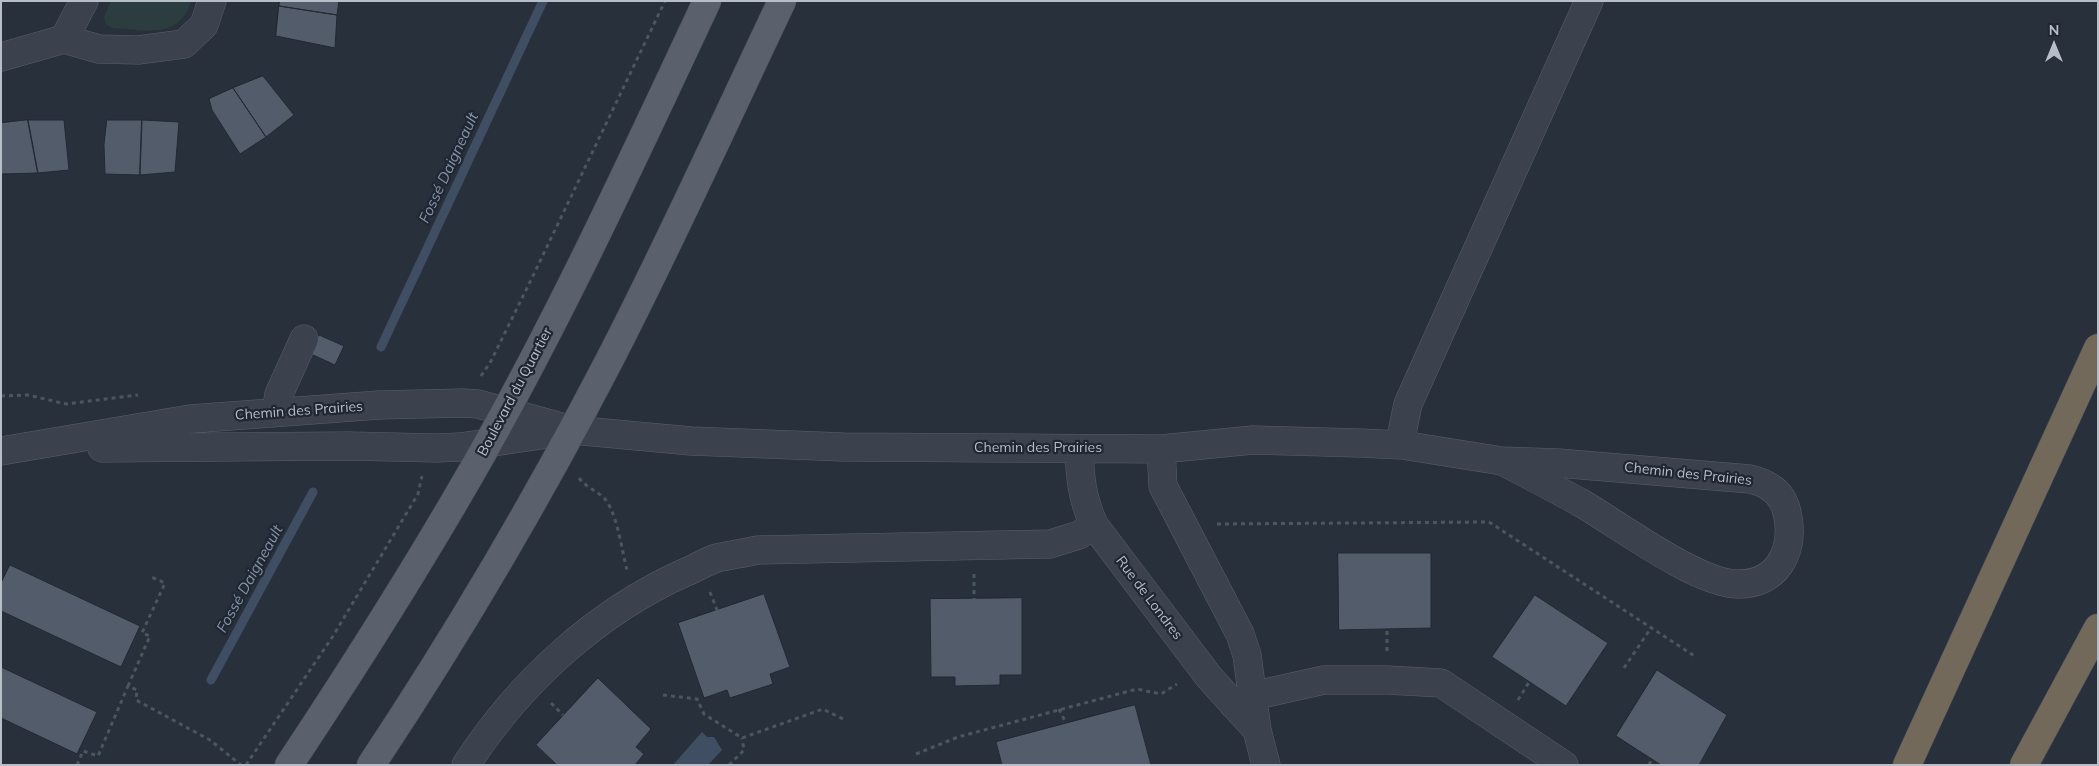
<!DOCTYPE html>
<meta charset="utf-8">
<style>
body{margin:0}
#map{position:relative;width:2099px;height:766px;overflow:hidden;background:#28303c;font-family:Mulish,sans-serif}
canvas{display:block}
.frame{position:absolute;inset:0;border:2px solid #b8bec8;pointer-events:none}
.north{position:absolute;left:2029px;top:20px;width:50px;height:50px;-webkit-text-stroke:4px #202732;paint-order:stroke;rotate:0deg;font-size:14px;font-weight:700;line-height:20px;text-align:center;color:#b8bec8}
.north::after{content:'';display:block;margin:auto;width:18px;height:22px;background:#b8bec8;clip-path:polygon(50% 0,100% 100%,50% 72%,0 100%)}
</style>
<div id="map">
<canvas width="2099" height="766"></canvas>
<div class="frame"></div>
<div class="north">N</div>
</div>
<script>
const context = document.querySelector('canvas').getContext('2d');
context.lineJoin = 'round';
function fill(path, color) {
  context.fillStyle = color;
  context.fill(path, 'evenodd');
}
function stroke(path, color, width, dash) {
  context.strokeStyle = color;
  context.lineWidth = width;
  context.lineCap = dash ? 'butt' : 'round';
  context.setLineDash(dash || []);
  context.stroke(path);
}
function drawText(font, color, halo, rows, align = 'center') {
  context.font = font + ' Mulish,sans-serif';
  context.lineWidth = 4.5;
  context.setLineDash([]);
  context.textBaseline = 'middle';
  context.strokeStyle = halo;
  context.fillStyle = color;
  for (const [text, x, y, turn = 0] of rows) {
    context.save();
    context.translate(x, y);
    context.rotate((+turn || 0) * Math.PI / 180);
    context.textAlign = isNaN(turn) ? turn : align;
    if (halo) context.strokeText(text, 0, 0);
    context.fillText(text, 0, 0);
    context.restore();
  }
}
fill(new Path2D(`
 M 111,1 L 191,1 C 180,40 144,30 112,28 L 106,24 L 104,17 Z`), '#2b3d3e');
fill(new Path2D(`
 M 702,732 L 707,737 L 714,737 L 722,750 L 708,765 L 673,765 Z`), '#404e63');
stroke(new Path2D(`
 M 381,347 L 543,1
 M 211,680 L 313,492`), '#404e63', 9);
const building = new Path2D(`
 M 280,1 L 339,1 L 337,15 L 279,6 Z
 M 279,6 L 337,15 L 335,48 L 276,36 Z
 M 263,76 L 294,115 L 266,137 L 233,88 Z
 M 233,88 L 266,137 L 240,154 L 212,110 L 209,99 Z
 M 28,120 L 38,173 L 1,174 L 1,123 Z
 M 28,120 L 64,120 L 69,170 L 38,173 Z
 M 107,120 L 142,120 L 140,175 L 105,174 L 104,145 Z
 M 142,120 L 179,122 L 175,172 L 140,175 Z
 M 319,335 L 344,346 L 335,365 L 311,354 Z
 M 1338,553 L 1431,553 L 1431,628 L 1339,630 Z
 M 10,565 L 140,626 L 121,667 L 1,611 L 1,583 Z
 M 764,594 L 790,667 L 770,674 L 773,684 L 730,698 L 727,690 L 704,698 L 678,623 Z
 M 1535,595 L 1608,643 L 1566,706 L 1492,657 Z
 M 1022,598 L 1022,675 L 1000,675 L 1000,685 L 955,686 L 955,677 L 931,677 L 930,599 Z
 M 1,667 L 97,712 L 77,754 L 1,718 Z
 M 1657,670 L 1727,715 L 1699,765 L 1661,765 L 1616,736 Z
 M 598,678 L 651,729 L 636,747 L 644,754 L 635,765 L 557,765 L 536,745 Z
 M 1135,705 L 1151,765 L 1002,765 L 996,742 Z`);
fill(building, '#535c6a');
stroke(building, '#222934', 1);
const minor = new Path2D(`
 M 64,39 L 84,1
 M 1,57 L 64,39 L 99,49 L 138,50 L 184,44 L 204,25 L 212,1
 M 276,412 L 279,394 L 304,339
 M 1402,445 L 1403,428 L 1408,404 L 1589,1
 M 102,448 L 348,446 L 437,448 L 460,447 L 561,432
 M 1079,449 C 1080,478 1082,498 1094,525 L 1209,677 L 1257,730
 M 1161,449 L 1163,486 L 1240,634 L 1247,655 L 1257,730 L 1266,765
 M 1,451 L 190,419 L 379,405 L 462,403 L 478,404 L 572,430 L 691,441 L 843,447 L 1161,449 L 1253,440 L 1360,443 L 1402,445 L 1502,461 L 1558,463 L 1750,479 C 1758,481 1765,483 1771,488 C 1781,494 1786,506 1788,517 C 1794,552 1777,585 1737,584 C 1697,583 1620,526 1583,504 C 1556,489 1529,475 1502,461
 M 1233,704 L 1252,696 L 1324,680 L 1387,680 L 1441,683 L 1564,765
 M 466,765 C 519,683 596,612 686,572 C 696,568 707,561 717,558 C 730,555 745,553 758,550 L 1050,544 L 1079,535 L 1094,525`);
const major = new Path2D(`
 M 289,765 C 352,670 413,574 470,475 C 558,322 632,161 707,1
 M 371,765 C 458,634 538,498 610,359 C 671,241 725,121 782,1`);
const highway = new Path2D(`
 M 1907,765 L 2098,348
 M 2024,765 L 2098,628`);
stroke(minor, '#59606b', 29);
stroke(major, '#454b56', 29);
stroke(highway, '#464d58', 29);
stroke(new Path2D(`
 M 481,376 L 491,361 L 530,282 L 665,1
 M 1,396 L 28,395 L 66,404 L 138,395
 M 579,478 C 586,487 595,490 603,497 C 617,510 622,552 627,570
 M 1217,524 L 1489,522 L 1696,657
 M 974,574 L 974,599
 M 710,592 L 717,610
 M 1387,651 L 1387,629
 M 1624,668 L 1651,628
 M 128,686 L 150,636 L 142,633 L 165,583 L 149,576
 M 663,695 L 697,699 L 704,714 L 742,738 L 823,709 L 845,720
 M 1518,700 L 1529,682
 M 551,703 L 563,715
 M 1059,709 L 1066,723
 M 916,754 L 958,737 L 1137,689 L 1161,694 L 1177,684
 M 77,765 L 83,751 L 98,756 L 128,686 L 137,690 L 136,700 L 210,740 L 241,765
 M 246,765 L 333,636 L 418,494 L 422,476
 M 729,765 L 744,750 L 742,738
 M 1649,765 L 1652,759`), '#48585b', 3, [4, 4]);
stroke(minor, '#3b424d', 28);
stroke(major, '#5a616c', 28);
stroke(highway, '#72695a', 28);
drawText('14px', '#b8bec8', '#202732', [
 ["Boulevard du Quartier",515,392,-62],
 ["Chemin des Prairies",299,411,-4],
 ["Chemin des Prairies",1038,448],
 ["Chemin des Prairies",1688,474,6],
 ["Rue de Londres",1149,598,53]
]);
drawText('italic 15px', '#8394ab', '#202732', [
 ["Fossé Daigneault",449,168,-65],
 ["Fossé Daigneault",250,579,-61]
]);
</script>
